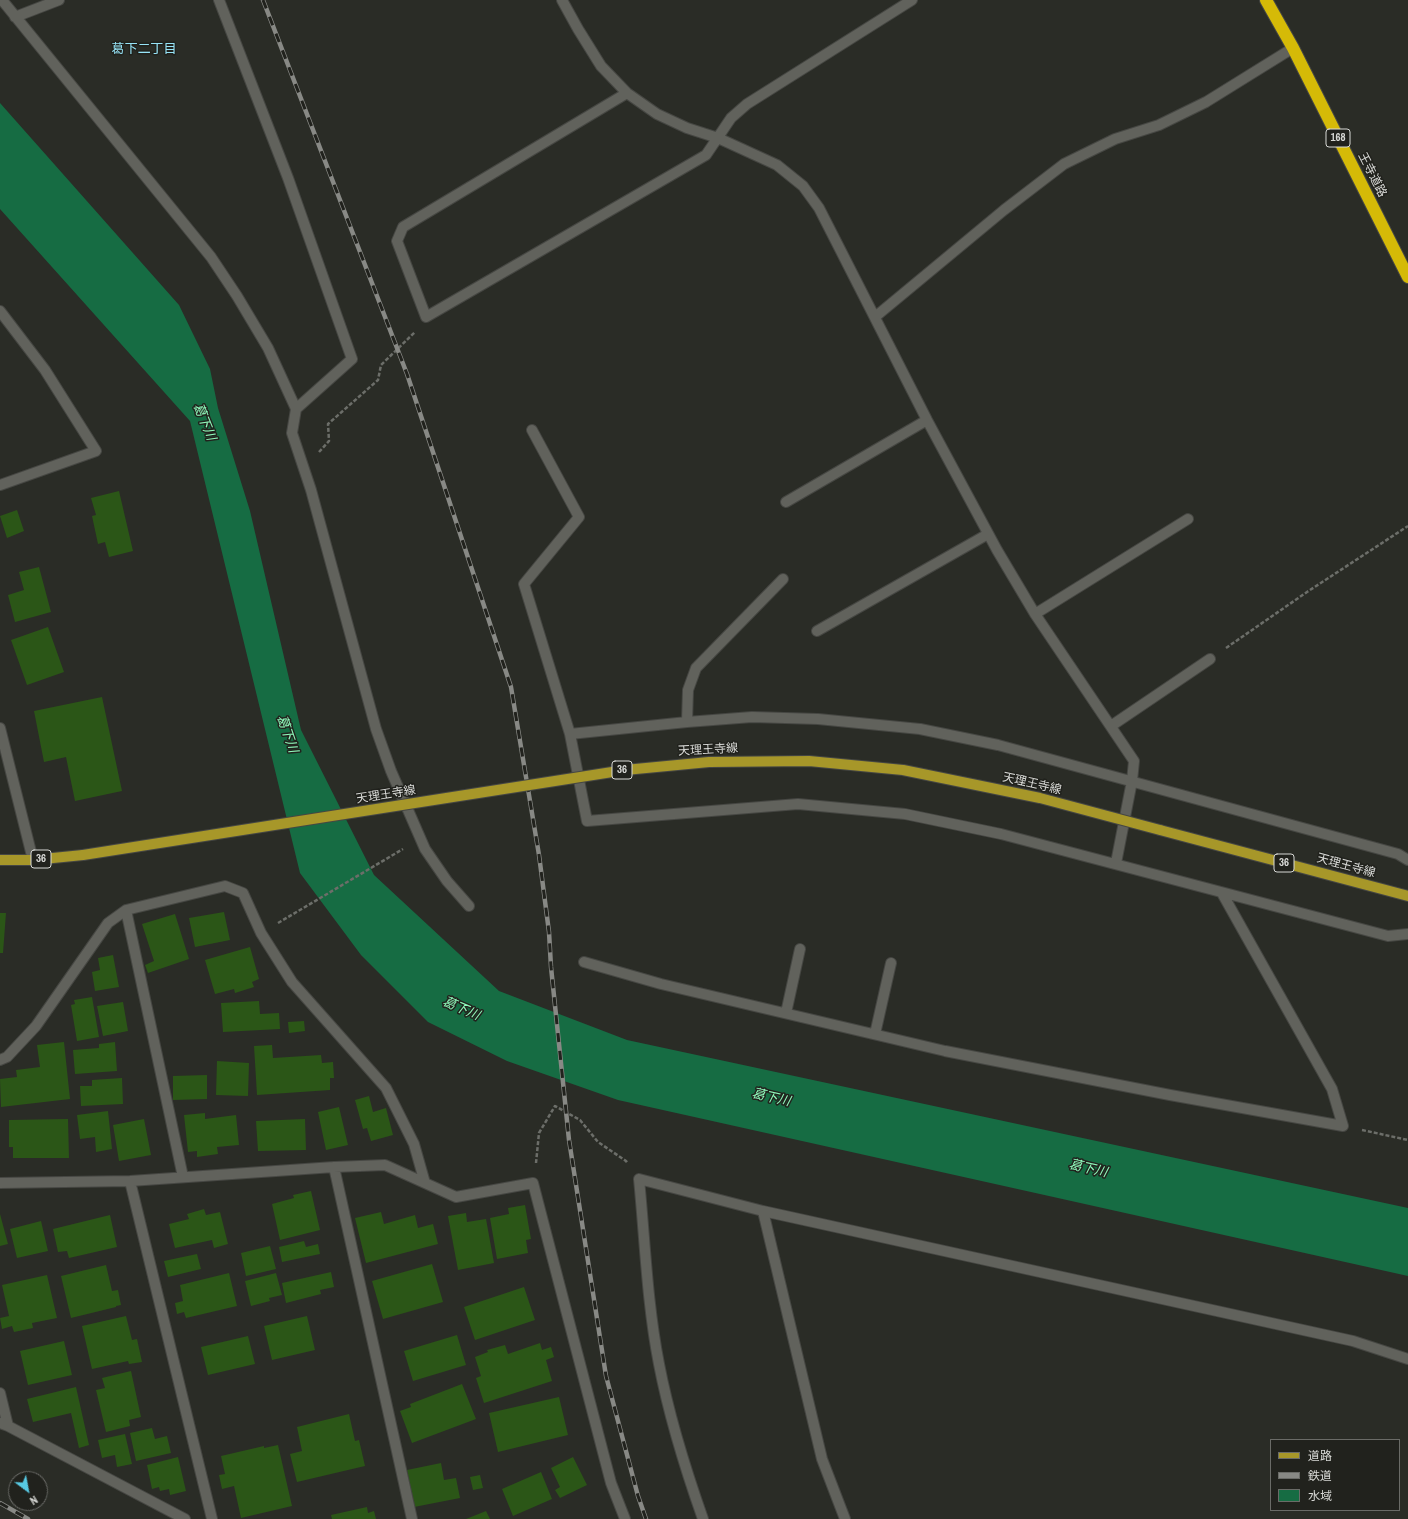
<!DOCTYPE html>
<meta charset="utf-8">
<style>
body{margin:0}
#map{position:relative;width:1408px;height:1519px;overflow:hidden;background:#2a2c26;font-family:"Archivo Narrow","Noto Sans JP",sans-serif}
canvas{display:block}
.legend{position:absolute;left:1270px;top:1439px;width:130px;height:72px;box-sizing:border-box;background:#21221d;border:1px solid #6a6b67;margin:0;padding:5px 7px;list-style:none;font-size:12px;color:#d8d9d6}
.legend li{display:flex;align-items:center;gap:8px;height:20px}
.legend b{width:20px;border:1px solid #6a6b67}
.north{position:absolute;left:8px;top:1471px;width:40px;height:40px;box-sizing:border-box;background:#21221d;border:1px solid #6a6b67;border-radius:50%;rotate:148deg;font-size:11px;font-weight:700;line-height:16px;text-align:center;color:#d8d9d6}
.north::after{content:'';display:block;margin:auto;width:14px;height:18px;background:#57c9e3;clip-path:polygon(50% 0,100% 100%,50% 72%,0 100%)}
</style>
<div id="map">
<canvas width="1408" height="1519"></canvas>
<ul class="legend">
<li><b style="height:5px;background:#a79729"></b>道路</li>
<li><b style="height:5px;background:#888985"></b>鉄道</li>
<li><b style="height:11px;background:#166c43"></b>水域</li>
</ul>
<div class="north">N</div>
</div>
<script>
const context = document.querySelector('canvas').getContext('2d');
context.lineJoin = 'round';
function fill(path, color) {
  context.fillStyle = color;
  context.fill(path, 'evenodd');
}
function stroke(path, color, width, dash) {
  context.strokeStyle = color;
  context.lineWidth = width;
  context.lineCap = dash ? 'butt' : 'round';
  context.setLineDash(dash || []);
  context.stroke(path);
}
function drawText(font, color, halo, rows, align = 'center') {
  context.font = font + ' "Archivo Narrow","Noto Sans JP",sans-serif';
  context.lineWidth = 3;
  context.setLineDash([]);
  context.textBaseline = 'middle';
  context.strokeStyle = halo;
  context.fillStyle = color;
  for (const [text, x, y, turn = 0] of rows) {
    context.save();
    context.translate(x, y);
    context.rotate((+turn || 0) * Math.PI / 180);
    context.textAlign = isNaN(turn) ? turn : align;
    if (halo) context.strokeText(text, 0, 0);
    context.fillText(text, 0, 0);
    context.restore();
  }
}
fill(new Path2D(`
 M 0,103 L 179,305 L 210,369 L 218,408 L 250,511 L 301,730 L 374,875 L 499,991 L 627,1040 L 1408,1208 L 1408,1276 L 618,1100 L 507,1061 L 428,1022 L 361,955 L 300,873 L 190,421 L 0,209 Z`), '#166c43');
fill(new Path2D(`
 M 119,491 L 133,551 L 109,557 L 105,542 L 98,544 L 92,516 L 96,515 L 91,498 Z
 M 17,510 L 24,531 L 7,538 L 0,516 Z
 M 39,567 L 51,612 L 15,622 L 8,595 L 24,590 L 19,572 Z
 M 48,627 L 64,672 L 27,685 L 11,640 Z
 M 102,697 L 122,791 L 75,801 L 66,757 L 44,762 L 34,711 Z
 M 224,912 L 230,940 L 195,947 L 189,918 Z
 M 0,913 L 6,913 L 3,953 L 0,953 Z
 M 175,914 L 189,959 L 148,973 L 145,965 L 154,961 L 142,924 Z
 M 250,947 L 259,979 L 252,982 L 254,987 L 235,993 L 234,989 L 215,994 L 205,960 Z
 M 113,955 L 119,987 L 95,991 L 92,972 L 100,970 L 98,958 Z
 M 92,997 L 99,1037 L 77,1041 L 71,1005 L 75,1004 L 74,1000 Z
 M 259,1001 L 260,1014 L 279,1013 L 280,1029 L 223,1032 L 221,1003 Z
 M 123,1002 L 128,1031 L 103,1036 L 97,1006 Z
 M 304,1021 L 305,1031 L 289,1033 L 288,1022 Z
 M 64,1042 L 70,1099 L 1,1107 L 0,1079 L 17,1077 L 16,1070 L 40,1067 L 37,1045 Z
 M 115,1042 L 117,1071 L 75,1074 L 73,1050 L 99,1048 L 99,1044 Z
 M 272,1045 L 273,1058 L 321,1055 L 322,1063 L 333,1062 L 334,1078 L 330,1078 L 330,1090 L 257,1095 L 254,1046 Z
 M 217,1061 L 249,1063 L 248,1096 L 216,1095 Z
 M 207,1075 L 207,1099 L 173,1100 L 173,1076 Z
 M 122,1078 L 123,1104 L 81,1106 L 80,1086 L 92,1086 L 92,1080 Z
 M 369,1096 L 373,1112 L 386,1108 L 393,1135 L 371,1141 L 367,1128 L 363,1129 L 355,1100 Z
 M 339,1107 L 348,1145 L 326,1150 L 318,1112 Z
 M 108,1111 L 112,1149 L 96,1152 L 95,1137 L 80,1139 L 77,1115 Z
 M 205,1113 L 205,1119 L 236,1115 L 239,1145 L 217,1147 L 218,1154 L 197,1157 L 197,1151 L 188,1152 L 184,1115 Z
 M 68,1119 L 69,1158 L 13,1158 L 13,1147 L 9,1147 L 9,1120 Z
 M 144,1119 L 151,1155 L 119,1161 L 113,1125 Z
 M 305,1119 L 306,1150 L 258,1151 L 256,1121 Z
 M 311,1191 L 320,1230 L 280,1240 L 272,1204 L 294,1198 L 293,1195 Z
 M 525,1205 L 531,1239 L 526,1240 L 528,1253 L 497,1259 L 490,1218 L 509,1214 L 508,1208 Z
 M 204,1209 L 206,1215 L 220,1212 L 228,1244 L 214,1248 L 212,1240 L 175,1248 L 169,1224 L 189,1219 L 187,1214 Z
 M 381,1212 L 384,1224 L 415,1215 L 418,1228 L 433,1224 L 438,1244 L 366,1263 L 355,1218 Z
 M 466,1213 L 467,1222 L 486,1219 L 494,1263 L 458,1270 L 448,1216 Z
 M 0,1214 L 8,1244 L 0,1246 Z
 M 110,1215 L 117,1247 L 69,1258 L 67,1251 L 58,1252 L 53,1229 Z
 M 41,1221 L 48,1251 L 17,1258 L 10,1229 Z
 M 304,1241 L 306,1247 L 318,1244 L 320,1254 L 282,1262 L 279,1247 Z
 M 270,1246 L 276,1269 L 246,1276 L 241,1253 Z
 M 197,1254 L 201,1269 L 168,1277 L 164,1261 Z
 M 432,1264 L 443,1302 L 383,1319 L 372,1281 Z
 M 106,1265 L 112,1291 L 118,1290 L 121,1305 L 116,1306 L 116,1307 L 71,1318 L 61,1276 Z
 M 331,1272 L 334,1287 L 320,1290 L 321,1294 L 286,1303 L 282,1283 Z
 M 229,1273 L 237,1306 L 186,1318 L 184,1312 L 177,1314 L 175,1303 L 183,1301 L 180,1285 Z
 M 276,1273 L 282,1295 L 269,1298 L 270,1301 L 251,1306 L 245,1281 Z
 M 47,1275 L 57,1318 L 32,1323 L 33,1328 L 14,1332 L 12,1326 L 2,1329 L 0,1318 L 9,1316 L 2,1285 Z
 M 524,1287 L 535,1320 L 475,1340 L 464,1307 Z
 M 126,1316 L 132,1340 L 137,1339 L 142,1362 L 129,1364 L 128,1361 L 92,1369 L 82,1326 Z
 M 307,1316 L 315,1350 L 272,1360 L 264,1326 Z
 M 457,1335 L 466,1365 L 413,1381 L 404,1351 Z
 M 248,1336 L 255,1364 L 208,1375 L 201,1347 Z
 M 64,1341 L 72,1375 L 28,1385 L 20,1351 Z
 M 540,1343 L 542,1350 L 551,1347 L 554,1357 L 546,1360 L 552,1381 L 484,1403 L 476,1378 L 481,1376 L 475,1357 L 488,1352 L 487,1350 L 505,1345 L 508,1354 Z
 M 131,1371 L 141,1417 L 129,1420 L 130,1426 L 106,1432 L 96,1390 L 105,1388 L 102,1378 Z
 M 462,1384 L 476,1419 L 412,1443 L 400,1411 L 411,1407 L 410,1404 Z
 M 76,1387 L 89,1445 L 79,1448 L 71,1413 L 33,1422 L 27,1399 Z
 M 559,1397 L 568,1435 L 498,1452 L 489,1413 Z
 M 349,1414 L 355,1441 L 359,1440 L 365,1466 L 297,1482 L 290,1454 L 302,1451 L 297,1427 Z
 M 152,1428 L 155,1439 L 167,1436 L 171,1453 L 136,1461 L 130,1433 Z
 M 125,1434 L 132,1464 L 117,1467 L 115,1455 L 102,1458 L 98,1440 Z
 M 278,1445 L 292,1506 L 241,1518 L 234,1486 L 222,1489 L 219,1475 L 225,1474 L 221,1456 L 264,1446 L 264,1448 Z
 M 178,1457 L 186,1491 L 170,1495 L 169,1489 L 160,1491 L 159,1487 L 152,1489 L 147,1465 Z
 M 573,1457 L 587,1485 L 560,1498 L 555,1490 L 560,1487 L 551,1468 Z
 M 441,1463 L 444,1480 L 456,1478 L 460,1498 L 414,1507 L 407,1470 Z
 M 541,1472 L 552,1499 L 513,1516 L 502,1489 Z
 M 480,1475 L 483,1488 L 473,1490 L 470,1477 Z
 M 367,1507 L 368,1513 L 374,1511 L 376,1519 L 332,1519 L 331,1515 Z
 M 486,1511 L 490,1519 L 466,1519 Z`), '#2b5617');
const minor = new Path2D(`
 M 2,0 L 211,257 L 237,296 L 268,348 L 296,409 L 292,433 L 311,490 L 376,729 L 391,771 L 425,849 L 447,881 L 469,906
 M 219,0 L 288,178 L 352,359 L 296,409
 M 562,0 L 578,29 L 601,66 L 627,93 L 657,114 L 687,128 L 718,138 L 777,165 L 803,186 L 819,208 L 927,420 L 997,550 L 1035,614 L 1134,761 L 1132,781 L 1116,863
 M 15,17 L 59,0
 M 627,93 L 403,227 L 397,241 L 426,317 L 706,155 L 731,118 L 747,104 L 912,0
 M 0,311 L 45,370 L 96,451 L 0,485
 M 875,317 L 1004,210 L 1064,164 L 1115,139 L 1159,125 L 1206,102 L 1293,48
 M 532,430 L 579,517 L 524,584 L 570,734 L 587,821 L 798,804 L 905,814 L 1001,834 L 1388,936 L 1408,934
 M 786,502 L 927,420
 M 1035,614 L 1188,519
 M 817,631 L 988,534
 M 687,722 L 688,690 L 696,668 L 783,579
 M 1111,726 L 1210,659
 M 0,728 L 33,860
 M 570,734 L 687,722 L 752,717 L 818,719 L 920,729 L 998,745 L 1398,854 L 1408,860
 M 584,962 L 661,984 L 945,1051 L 1170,1095 L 1343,1126 L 1332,1089 L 1222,893
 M 786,1013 L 800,949
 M 875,1034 L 891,963
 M 0,1060 L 7,1057 L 36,1026 L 108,923 L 126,910
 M 334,1167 L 412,1519
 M 183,1177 L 126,910 L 225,886 L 243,893 L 261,933 L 292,982 L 386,1088 L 414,1144 L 425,1183
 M 130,1181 L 212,1519
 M 0,1183 L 130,1181 L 334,1167 L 385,1165 L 456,1197 L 533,1183 L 611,1483 L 625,1519
 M 763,1211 L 822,1459 L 845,1519
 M 0,1393 L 8,1426
 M 0,1423 L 8,1426 L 185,1519
 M 703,1519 C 685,1468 669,1416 659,1364 C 647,1303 645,1240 639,1179 L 763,1211 L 1353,1341 L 1408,1359`);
const major = new Path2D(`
 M 1160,830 L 1408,896
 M 0,860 L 33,860 L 83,855`);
const highway = new Path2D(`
 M 1266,0 L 1293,48 L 1408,277`);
stroke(minor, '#464743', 12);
stroke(major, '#464743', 12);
stroke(highway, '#464743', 14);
stroke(new Path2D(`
 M 319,452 L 329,441 L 328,424 L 378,380 L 381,365 L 415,332
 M 1226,648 L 1307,592 L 1408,526
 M 278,923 L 403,849
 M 1362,1130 L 1408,1140
 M 536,1163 L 539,1133 L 555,1106 L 580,1120 L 598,1142 L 626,1161 L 628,1164`), '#6c6e69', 2.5, [4, 2]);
stroke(minor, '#61625c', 10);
stroke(major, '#a79729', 10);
stroke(highway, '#d5ba07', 12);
const rail = new Path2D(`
 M 263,0 L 407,374 L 511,687 L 539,855 L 549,932 L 551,967 L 569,1140 L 606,1376 L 638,1496 L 646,1519
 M 0,1503 L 28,1519`);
stroke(rail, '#888985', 4.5);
stroke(rail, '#21221d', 3, [9]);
const majorBridge = new Path2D(`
 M 83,855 L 625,770 L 709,762 L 809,761 L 903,770 L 1040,798 L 1160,830`);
stroke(majorBridge, '#464743', 12, []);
stroke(majorBridge, '#a79729', 10);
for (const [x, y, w] of [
 [1338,138,24],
 [622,770,20],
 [41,859,20],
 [1284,863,20]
]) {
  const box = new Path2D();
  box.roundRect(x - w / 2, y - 9, w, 18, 3);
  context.fillStyle = '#21221d';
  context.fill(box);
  stroke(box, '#d8d9d6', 1);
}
drawText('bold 11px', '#d8d9d6', null, [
 ["168",1338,138],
 ["36",622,770],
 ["36",41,859],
 ["36",1284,863]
]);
drawText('12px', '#d8d9d6', '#21221d', [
 ["王寺道路",1372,175,63],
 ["天理王寺線",708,750,-3],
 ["天理王寺線",1032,784,13],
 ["天理王寺線",386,795,-9],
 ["天理王寺線",1346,866,15]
]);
drawText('13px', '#97e4f7', '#21221d', [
 ["葛下二丁目",144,50]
]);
drawText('italic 13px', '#90fcbd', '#21221d', [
 ["葛下川",204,422,68],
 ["葛下川",287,734,71],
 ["葛下川",461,1009,23],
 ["葛下川",771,1098,13],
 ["葛下川",1088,1169,13]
]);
</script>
